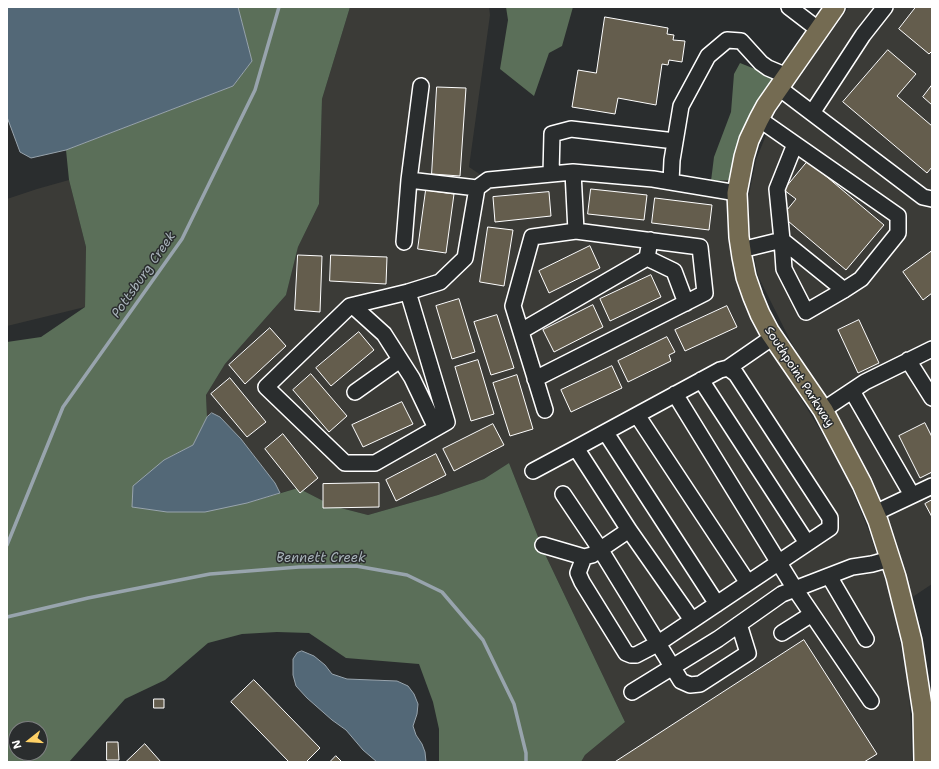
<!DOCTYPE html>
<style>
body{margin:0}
#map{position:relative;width:939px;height:769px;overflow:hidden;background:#2a2d2e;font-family:"Shantell Sans",sans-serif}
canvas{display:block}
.frame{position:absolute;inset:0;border:8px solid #fff;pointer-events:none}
.north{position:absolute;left:8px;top:721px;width:40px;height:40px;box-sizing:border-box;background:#2a2d2e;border:1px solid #7f8182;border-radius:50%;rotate:253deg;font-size:11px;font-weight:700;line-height:16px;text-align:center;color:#fff}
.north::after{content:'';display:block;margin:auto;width:14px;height:18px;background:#ffd166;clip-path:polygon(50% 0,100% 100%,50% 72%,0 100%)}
</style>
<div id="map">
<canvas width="939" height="769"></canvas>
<div class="frame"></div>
<div class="north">N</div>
</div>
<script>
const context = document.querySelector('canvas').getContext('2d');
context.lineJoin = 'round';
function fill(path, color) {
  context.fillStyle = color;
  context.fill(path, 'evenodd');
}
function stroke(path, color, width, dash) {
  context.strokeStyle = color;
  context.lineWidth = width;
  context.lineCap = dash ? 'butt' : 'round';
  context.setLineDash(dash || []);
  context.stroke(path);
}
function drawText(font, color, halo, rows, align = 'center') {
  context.font = font + ' "Shantell Sans",sans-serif';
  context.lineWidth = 3;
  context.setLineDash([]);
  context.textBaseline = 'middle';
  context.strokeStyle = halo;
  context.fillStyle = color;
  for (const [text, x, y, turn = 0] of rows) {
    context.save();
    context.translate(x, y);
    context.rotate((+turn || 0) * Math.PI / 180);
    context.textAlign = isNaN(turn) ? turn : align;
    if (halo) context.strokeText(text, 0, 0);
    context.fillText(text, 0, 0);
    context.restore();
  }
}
fill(new Path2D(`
 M 350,7 L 489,7 L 490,15 L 469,167 L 481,175 L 532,165 L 604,166 L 711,181 L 730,180 L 729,207 L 730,243 L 736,273 L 756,326 L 832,449 L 849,482 L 870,534 L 888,588 L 899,636 L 908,682 L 911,723 L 912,762 L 581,762 L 585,755 L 625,722 L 544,552 L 509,463 L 484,479 L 438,495 L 368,515 L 333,506 L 298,488 L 280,493 L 275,483 L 241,439 L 220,417 L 212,413 L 207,417 L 206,395 L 225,364 L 286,295 L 298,247 L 319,204 L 322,99 Z
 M 849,7 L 932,7 L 932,584 L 911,598 L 836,416 L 791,342 L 758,276 L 749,230 L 748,200 L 756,160 L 775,113 L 792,87 Z
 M 69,180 L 86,247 L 85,307 L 7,326 L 7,199 L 37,189 Z`), '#3b3b37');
fill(new Path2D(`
 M 238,7 L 350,7 L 322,99 L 319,204 L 298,247 L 286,295 L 225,364 L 206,395 L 207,417 L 193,445 L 164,460 L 247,503 L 298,488 L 333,506 L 368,515 L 438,495 L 484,479 L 509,463 L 544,552 L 625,722 L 585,755 L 581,762 L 439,762 L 439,729 L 433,702 L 419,664 L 346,658 L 309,633 L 277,632 L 242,634 L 208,643 L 165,680 L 125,699 L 69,762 L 7,762 L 7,342 L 41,337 L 85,307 L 86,247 L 69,180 L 66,150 L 233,86 L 252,61 ZM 16,729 L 40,729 L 40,753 L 16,753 Z
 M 506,7 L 573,7 L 562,46 L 549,53 L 534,96 L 500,69 L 508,20 Z
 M 740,63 L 775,77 L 730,180 L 711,181 L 714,157 L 731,112 L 734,74 Z`), '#5b6f59');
const water = new Path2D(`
 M 7,7 L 238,7 L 252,61 L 233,86 L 66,150 L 31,158 L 20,152 L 7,117 Z
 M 212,413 L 220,417 L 241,439 L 275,483 L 280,493 L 247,503 L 205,512 L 167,512 L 132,507 L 133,486 L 164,460 L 193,445 L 207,417 Z
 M 302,651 L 314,656 L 325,665 L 332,674 L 347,679 L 397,681 L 408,686 L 414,694 L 418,704 L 417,714 L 413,726 L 416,735 L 422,744 L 425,752 L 426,762 L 377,762 L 363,750 L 346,730 L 332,720 L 307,698 L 296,686 L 293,675 L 293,659 L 297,653 Z`);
fill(water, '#536877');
stroke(water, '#98a4ad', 1);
stroke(new Path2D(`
 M 7,545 L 63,407 L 182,239 L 255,90 L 279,7
 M 7,617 L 88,598 L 210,574 L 299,567 L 356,566 L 407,575 L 442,592 L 483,640 L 514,704 L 526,753 L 526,762`), '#98a4ad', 3.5);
const building = new Path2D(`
 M 916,7 L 932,7 L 932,51 L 929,54 L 899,29 Z
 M 605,17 L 668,28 L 667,34 L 674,35 L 673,40 L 685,41 L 682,62 L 669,60 L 668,65 L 662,64 L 656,105 L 618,98 L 615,114 L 572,107 L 578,70 L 596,73 Z
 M 888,50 L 916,74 L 897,96 L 932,126 L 932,167 L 927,173 L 843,102 Z
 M 932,85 L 932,105 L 923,97 Z
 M 437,87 L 466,88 L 460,176 L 432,174 Z
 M 808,161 L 884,225 L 846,270 L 782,216 L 796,199 L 784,190 Z
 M 591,189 L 647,195 L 644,220 L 588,214 Z
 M 426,190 L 454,194 L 446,253 L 418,249 Z
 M 549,192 L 551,216 L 495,222 L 493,197 Z
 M 655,198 L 712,205 L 709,230 L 652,223 Z
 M 488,227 L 513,230 L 504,286 L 480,282 Z
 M 590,246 L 600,268 L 549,293 L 539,271 Z
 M 932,251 L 932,293 L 923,300 L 903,272 Z
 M 298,255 L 322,256 L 320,312 L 295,310 Z
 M 331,255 L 387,257 L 386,284 L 330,281 Z
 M 651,275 L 661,297 L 610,321 L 600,299 Z
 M 459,299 L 475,352 L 452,359 L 436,306 Z
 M 593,305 L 603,327 L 554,352 L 543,330 Z
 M 727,306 L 737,327 L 685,351 L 675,330 Z
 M 497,315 L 514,368 L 491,375 L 474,322 Z
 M 859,320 L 879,363 L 858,373 L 838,330 Z
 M 270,328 L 286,346 L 245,384 L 229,365 Z
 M 359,332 L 374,350 L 331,386 L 316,368 Z
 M 667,337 L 675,352 L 669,355 L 671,361 L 628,382 L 618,361 Z
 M 478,360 L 494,414 L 471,421 L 455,367 Z
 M 612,366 L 622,388 L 571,412 L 561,390 Z
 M 311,374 L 347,416 L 329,432 L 293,390 Z
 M 517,375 L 533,429 L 510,436 L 493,383 Z
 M 230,378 L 266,422 L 247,437 L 211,394 Z
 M 402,402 L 413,424 L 363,447 L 352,425 Z
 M 925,423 L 932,437 L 932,472 L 920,478 L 899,436 Z
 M 493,424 L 504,445 L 454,471 L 443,449 Z
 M 283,434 L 318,478 L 300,493 L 265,449 Z
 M 436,454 L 446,475 L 396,501 L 386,480 Z
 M 379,483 L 379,507 L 323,508 L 323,484 Z
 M 932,500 L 932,517 L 925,504 Z
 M 804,640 L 877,754 L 864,762 L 615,762 Z
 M 254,680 L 320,748 L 306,762 L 289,762 L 231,702 Z
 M 154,699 L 164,699 L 164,708 L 154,708 Z
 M 107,742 L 118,742 L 119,760 L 107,760 Z
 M 145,744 L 161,762 L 126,762 Z
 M 336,756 L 342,762 L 330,762 Z`);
fill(building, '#645d4d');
stroke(building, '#fff', 1);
const minor = new Path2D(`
 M 789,7 L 819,30
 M 421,86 L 409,180 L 477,188
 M 779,88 L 923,197 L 932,199
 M 812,113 L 863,35 L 885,7
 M 795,144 L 777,189 L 782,240 L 844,290
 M 551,174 L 552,134 L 571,129 L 675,141
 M 671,182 L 672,160 L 681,106 L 708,56 L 727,40 L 741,41 L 761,63 L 768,68 L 787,76
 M 404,242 L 409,180
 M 741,250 L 782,240 L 784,269 L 806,312 L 844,290 L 861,279 L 898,233 L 898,216 L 759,119
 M 647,258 L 674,271 L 686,303
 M 408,292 L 447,422 L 375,463 L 345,463 L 266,387 L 350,306 L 408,292 L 440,282 L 465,258 L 477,188 L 488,180 L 573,172 L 653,179 L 737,193
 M 353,306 L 384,334 L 412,378 L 436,428
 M 521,331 L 647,258 L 650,240
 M 908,360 L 932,398
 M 728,368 L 736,374 L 830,518 L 830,528 L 657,644 L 636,655 L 631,655 L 626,653 L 582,582 L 578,573 L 584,557 L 592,555 L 629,530 L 576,448 L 720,370 Z
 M 728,368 L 773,337
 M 535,379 L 705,293 L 700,247 L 576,231
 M 701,380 L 807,543
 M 852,391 L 912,495
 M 355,392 L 400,360
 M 675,394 L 795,589 L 871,701
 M 545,410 L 513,306 L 532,237 L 576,231 L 573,172
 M 823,410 L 865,382 L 932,349
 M 637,415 L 748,583
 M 606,433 L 717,604
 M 533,471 L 576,448
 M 563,494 L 600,549 L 681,681 L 690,685 L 700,684 L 748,653 L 739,624
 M 875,513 L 932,486
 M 629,530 L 692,620
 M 543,545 L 584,557
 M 829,576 L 866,639
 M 782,633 L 812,614
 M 632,692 L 718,639 L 782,594 L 852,567 L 872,564 L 890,559`);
const major = new Path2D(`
 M 835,7 L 766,106 L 759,119 L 749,140 L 744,157 L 737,193 L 739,237 L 742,257 L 746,277 L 753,297 L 760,314 L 769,331 L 823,410 L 862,484 L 878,521 L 896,577 L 912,641 L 923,713 L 924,762`);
stroke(minor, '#fff', 18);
stroke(major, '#fff', 22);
stroke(minor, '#2a2d2e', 15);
stroke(major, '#746b52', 19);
drawText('12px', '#fff', '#2a2d2e', [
 ["Southpoint Parkway",799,377,57]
]);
drawText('italic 13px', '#a9b4bb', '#2a2d2e', [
 ["Pottsburg Creek",144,275,-55],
 ["Bennett Creek",321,559]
]);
</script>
